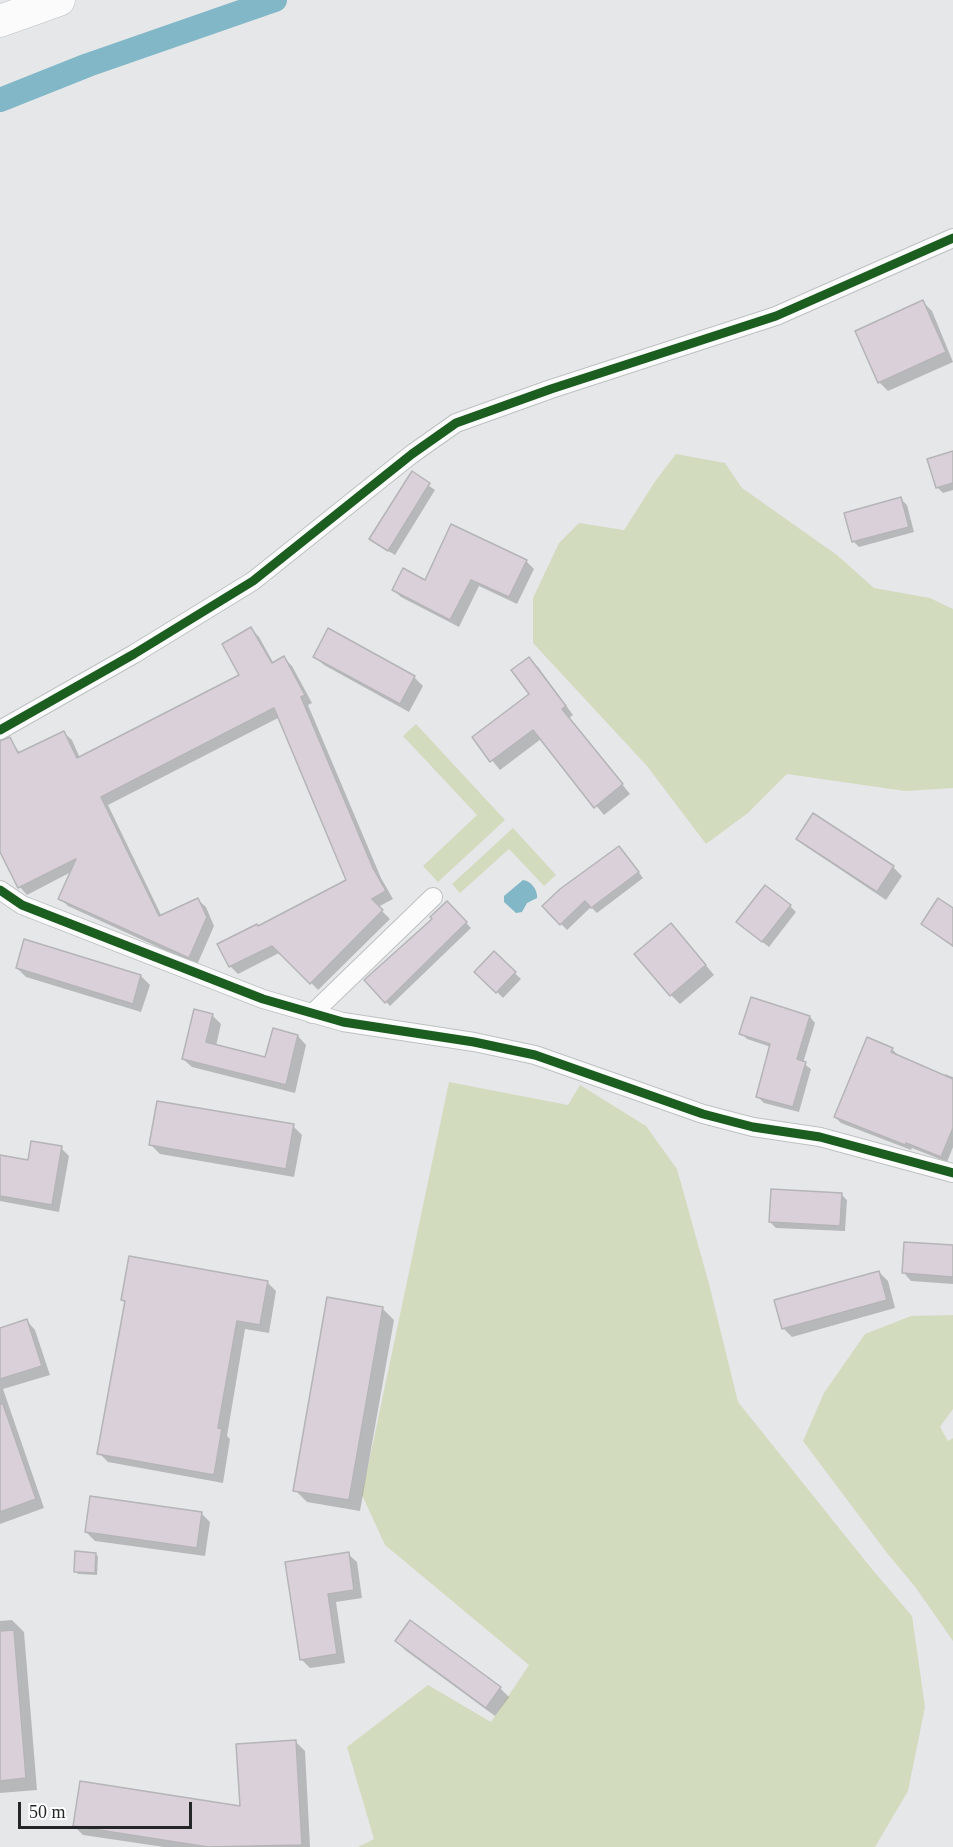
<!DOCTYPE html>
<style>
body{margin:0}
#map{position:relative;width:953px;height:1847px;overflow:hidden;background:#e5e7e9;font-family:"Times New Roman",serif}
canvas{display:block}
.scale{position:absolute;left:18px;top:1802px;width:174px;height:27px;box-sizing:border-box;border:3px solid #252628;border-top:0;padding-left:8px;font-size:18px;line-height:21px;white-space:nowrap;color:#252628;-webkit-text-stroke:4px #fff;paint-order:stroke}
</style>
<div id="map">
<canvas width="953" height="1847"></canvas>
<div class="scale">50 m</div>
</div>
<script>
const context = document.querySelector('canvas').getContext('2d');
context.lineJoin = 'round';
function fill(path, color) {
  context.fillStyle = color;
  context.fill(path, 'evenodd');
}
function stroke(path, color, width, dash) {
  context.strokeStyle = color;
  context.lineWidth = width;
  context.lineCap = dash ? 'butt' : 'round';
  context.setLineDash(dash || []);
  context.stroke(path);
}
fill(new Path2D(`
 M 676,454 L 725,463 L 742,488 L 837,555 L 874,588 L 930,598 L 953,609 L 953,788 L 905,791 L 787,774 L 748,813 L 706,844 L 647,766 L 533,643 L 533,598 L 559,543 L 579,523 L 624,530 L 656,480 Z
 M 416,724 L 505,820 L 438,882 L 423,866 L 477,815 L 403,736 Z
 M 513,828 L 556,875 L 544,886 L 509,849 L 460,893 L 452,884 Z
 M 449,1082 L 568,1105 L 580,1085 L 646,1126 L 677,1169 L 709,1284 L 738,1402 L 871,1568 L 912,1616 L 925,1707 L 908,1791 L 875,1847 L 358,1847 L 374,1839 L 347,1747 L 428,1685 L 491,1722 L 529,1665 L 385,1545 L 362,1495 Z
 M 953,1315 L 953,1409 L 940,1427 L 948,1441 L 953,1438 L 953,1641 L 916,1588 L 887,1553 L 803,1441 L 824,1393 L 865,1334 L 911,1316 Z`), '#d3dbbe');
fill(new Path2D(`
 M 523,880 C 531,881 538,890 537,898 L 527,903 L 522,912 L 516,913 L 504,902 L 504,896 Z`), '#81b7c7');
fill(new Path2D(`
 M 923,302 L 932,311 L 953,362 L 888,391 L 879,382 Z
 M 953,452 L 953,490 L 943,493 L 937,487 Z
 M 412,474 L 435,490 L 395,555 L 377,544 L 371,539 Z
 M 901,499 L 907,505 L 914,532 L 859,547 L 853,541 Z
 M 526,561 L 534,569 L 517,604 L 479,586 L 459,627 L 401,597 L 393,590 Z
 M 251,629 L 259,637 L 274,664 L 284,658 L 292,666 L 312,703 L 308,705 L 381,878 L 393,899 L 378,907 L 390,919 L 318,990 L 281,952 L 238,974 L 230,966 L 219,945 L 259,928 L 348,880 L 280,717 L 108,805 L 162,917 L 198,900 L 206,907 L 214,926 L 197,965 L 68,906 L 60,898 L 71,872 L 27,895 L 20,887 L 0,849 L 0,746 L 10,740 L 20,753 L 64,733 L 72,740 L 80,758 L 241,675 Z
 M 315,656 L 414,677 L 423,686 L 409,712 L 324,665 Z
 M 529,659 L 538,667 L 573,715 L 569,718 L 630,794 L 604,815 L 541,739 L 500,770 L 474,738 L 531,695 Z
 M 798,838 L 893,867 L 902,876 L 886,900 L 807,847 Z
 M 624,853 L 643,878 L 597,913 L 591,907 L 567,930 L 545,907 Z
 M 447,903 L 471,928 L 390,1006 L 366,980 L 434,919 Z
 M 790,906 L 796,912 L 769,947 L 744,928 Z
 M 953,910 L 953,947 L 932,932 L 923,924 Z
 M 680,934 L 714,975 L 680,1004 L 671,995 Z
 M 494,953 L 521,979 L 503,998 L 476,971 Z
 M 17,968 L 141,976 L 150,985 L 141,1012 L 26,977 Z
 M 212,1015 L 221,1024 L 216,1046 L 266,1059 L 298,1036 L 306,1045 L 295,1093 L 192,1067 L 183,1059 Z
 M 810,1017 L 815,1023 L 803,1063 L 811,1069 L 799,1112 L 764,1103 L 758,1097 L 771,1047 L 747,1039 L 741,1033 Z
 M 892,1049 L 898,1055 L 897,1057 L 944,1077 L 945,1074 L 953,1077 L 953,1147 L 947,1162 L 912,1148 L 911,1150 L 841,1123 L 835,1117 Z
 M 293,1126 L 302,1135 L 294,1177 L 160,1154 L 151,1145 Z
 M 61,1148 L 69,1156 L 59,1212 L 0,1201 L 0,1156 L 29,1162 Z
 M 841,1194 L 847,1200 L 845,1231 L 776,1228 L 770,1222 Z
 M 953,1247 L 953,1284 L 911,1281 L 904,1273 Z
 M 879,1272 L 888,1281 L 895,1308 L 792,1337 L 783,1328 Z
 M 267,1282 L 276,1291 L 269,1333 L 245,1329 L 227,1436 L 230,1439 L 223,1483 L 108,1462 L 99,1453 L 126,1304 L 122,1300 Z
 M 382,1308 L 394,1320 L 360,1511 L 307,1502 L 295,1490 Z
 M 27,1321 L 35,1330 L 50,1375 L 3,1389 L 44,1508 L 0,1524 L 0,1330 Z
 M 201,1513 L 210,1522 L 205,1556 L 95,1541 L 86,1532 Z
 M 96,1554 L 98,1557 L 97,1575 L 78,1574 L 76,1571 Z
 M 348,1554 L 357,1562 L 362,1598 L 336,1602 L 345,1663 L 310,1668 L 301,1659 L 287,1563 Z
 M 12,1620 L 24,1632 L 37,1790 L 0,1793 L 0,1621 Z
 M 410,1622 L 500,1688 L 509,1697 L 495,1716 L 405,1650 L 397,1641 Z
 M 296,1742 L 305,1751 L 310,1847 L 164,1847 L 83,1835 L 74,1826 L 241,1807 Z`), '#0003');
stroke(new Path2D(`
 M 0,100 L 88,65 L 275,0`), '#81b7c7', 24);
const building = new Path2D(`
 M 923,300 L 946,352 L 878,383 L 855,331 Z
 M 953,451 L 953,483 L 936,488 L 927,459 Z
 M 412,471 L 430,483 L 388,551 L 369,539 Z
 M 901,497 L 909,527 L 852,542 L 844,513 Z
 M 451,524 L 527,560 L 509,597 L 471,580 L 450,620 L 392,590 L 403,568 L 425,580 Z
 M 251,627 L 272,663 L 284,656 L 305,695 L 301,697 L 373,868 L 386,891 L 372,899 L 383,910 L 310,984 L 272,946 L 229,967 L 217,944 L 257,924 L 258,926 L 346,880 L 274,708 L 101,797 L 159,916 L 198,898 L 207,917 L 189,958 L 58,899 L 76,859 L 18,888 L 0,852 L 0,741 L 10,737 L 18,753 L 64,731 L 77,758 L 239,675 L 222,644 Z
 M 328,628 L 415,676 L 400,704 L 313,657 Z
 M 529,657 L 566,706 L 562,709 L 623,784 L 594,808 L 533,730 L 490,762 L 472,737 L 529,694 L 511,670 Z
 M 813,813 L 894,866 L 877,892 L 796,839 Z
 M 619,846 L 639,872 L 591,908 L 585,901 L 560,925 L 542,906 L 560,889 Z
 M 765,885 L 791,905 L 762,942 L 736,922 Z
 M 938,898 L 953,908 L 953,946 L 921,924 Z
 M 447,901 L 467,922 L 385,1003 L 364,980 L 432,919 L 430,917 Z
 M 671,923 L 706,965 L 670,996 L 634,954 Z
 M 24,939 L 141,975 L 133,1004 L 16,968 Z
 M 494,951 L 516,972 L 496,993 L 474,972 Z
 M 751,997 L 810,1016 L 797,1059 L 806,1062 L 793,1107 L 756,1097 L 770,1044 L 739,1034 Z
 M 194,1009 L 213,1014 L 206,1042 L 265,1057 L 273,1028 L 298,1035 L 286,1085 L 182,1059 Z
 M 867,1037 L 893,1048 L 891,1052 L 953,1079 L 953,1128 L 941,1157 L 906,1143 L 905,1145 L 834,1117 Z
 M 157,1101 L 294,1124 L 286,1169 L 149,1145 Z
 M 31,1141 L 62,1146 L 52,1205 L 0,1196 L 0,1155 L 28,1160 Z
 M 771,1189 L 842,1193 L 840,1226 L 769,1222 Z
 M 904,1242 L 953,1245 L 953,1277 L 902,1273 Z
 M 129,1256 L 268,1281 L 260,1325 L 237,1321 L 218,1428 L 222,1429 L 214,1475 L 97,1454 L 125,1301 L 121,1300 Z
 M 879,1271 L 887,1300 L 782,1329 L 774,1300 Z
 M 327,1297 L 383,1307 L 349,1500 L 293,1491 Z
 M 27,1319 L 42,1366 L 0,1379 L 0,1328 Z
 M 0,1404 L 3,1404 L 36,1499 L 0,1512 Z
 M 90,1496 L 202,1512 L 197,1548 L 85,1532 Z
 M 75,1551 L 96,1553 L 95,1573 L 74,1572 Z
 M 349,1552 L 354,1590 L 328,1594 L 337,1654 L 300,1660 L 285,1562 Z
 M 410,1620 L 501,1687 L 486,1708 L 395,1641 Z
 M 14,1630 L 26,1778 L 0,1781 L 0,1631 Z
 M 296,1740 L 302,1845 L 208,1847 L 73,1826 L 80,1781 L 240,1806 L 236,1744 Z`);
fill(building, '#d9d0d9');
stroke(building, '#b5b4b6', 1.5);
const minor = new Path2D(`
 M 0,730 L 134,654 L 253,581 L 412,454 L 456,423 L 551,389 L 776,316 L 953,238
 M 0,890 L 22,905 L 263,999 L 343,1022 L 474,1042 L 535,1055 L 703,1114 L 753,1127 L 820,1137 L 953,1173
 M 312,1014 L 433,897`);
const trunk = new Path2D(`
 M 0,21 L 59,0`);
stroke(minor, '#bec0c2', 20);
stroke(trunk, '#bec0c2', 33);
stroke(minor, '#fbfbfc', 18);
stroke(trunk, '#fbfbfc', 32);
stroke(new Path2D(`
 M 0,730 L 134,654 L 253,581 L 412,454 L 456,423 L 551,389 L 776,316 L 953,238
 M 0,890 L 22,905 L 263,999 L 343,1022 L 474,1042 L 535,1055 L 703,1114 L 753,1127 L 820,1137 L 953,1173`), '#1b5e20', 9);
</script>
